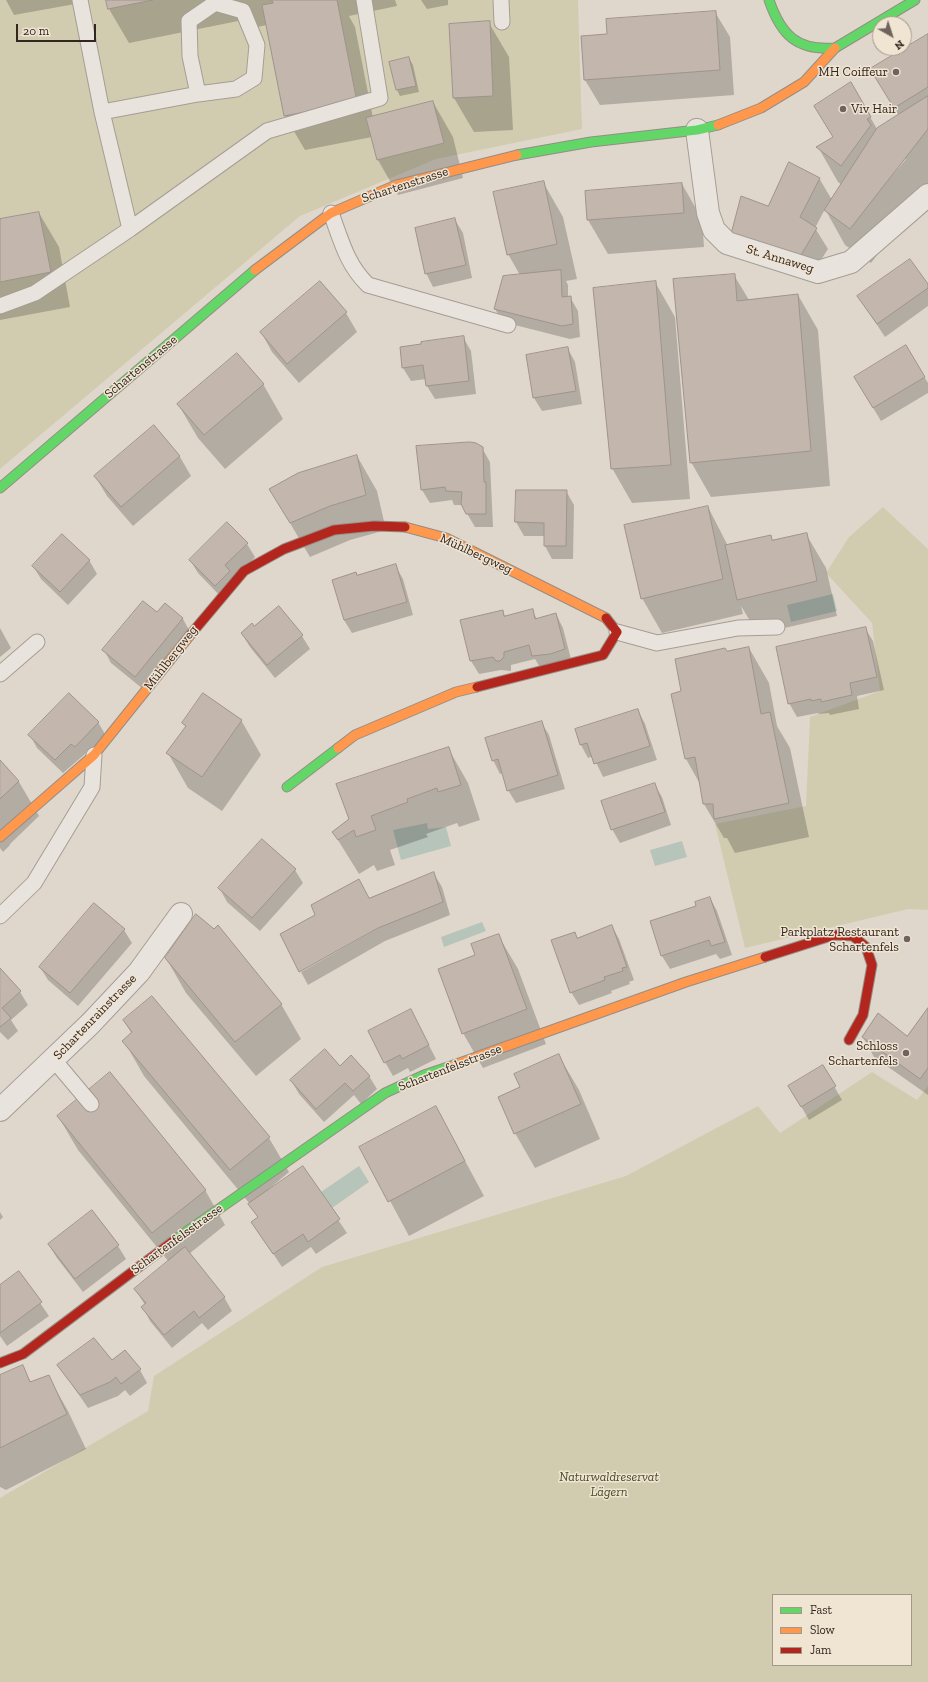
<!DOCTYPE html>
<meta charset="utf-8">
<style>
body{margin:0}
#map{position:relative;width:928px;height:1682px;overflow:hidden;background:#e0d7cc;font-family:"Zilla Slab",serif}
canvas{display:block}
.legend{position:absolute;left:772px;top:1594px;width:140px;height:72px;box-sizing:border-box;background:#f0e4d3;border:1px solid #a4988b;margin:0;padding:5px 7px;list-style:none;font-size:12px;color:#32261f}
.legend li{display:flex;align-items:center;gap:8px;height:20px}
.legend b{width:20px;border:1px solid #a4988b}
.north{position:absolute;left:872px;top:16px;width:40px;height:40px;box-sizing:border-box;background:#f0e4d3;border:1px solid #a4988b;border-radius:50%;rotate:141deg;font-size:11px;font-weight:700;line-height:16px;text-align:center;color:#32261f}
.north::after{content:'';display:block;margin:auto;width:14px;height:18px;background:#6f645c;clip-path:polygon(50% 0,100% 100%,50% 72%,0 100%)}
.scale{position:absolute;left:16px;top:24px;width:80px;height:18px;box-sizing:border-box;border:2px solid #32261f;border-top:0;padding-left:5px;font-size:12px;line-height:14px;white-space:nowrap;color:#32261f;-webkit-text-stroke:3px #f0e4d3;paint-order:stroke}
</style>
<div id="map">
<canvas width="928" height="1682"></canvas>
<ul class="legend">
<li><b style="height:5px;background:#63d668"></b>Fast</li>
<li><b style="height:5px;background:#ff974d"></b>Slow</li>
<li><b style="height:5px;background:#b3261e"></b>Jam</li>
</ul>
<div class="north">N</div>
<div class="scale">20 m</div>
</div>
<script>
const context = document.querySelector('canvas').getContext('2d');
context.lineJoin = 'round';
function fill(path, color) {
  context.fillStyle = color;
  context.fill(path, 'evenodd');
}
function stroke(path, color, width, dash) {
  context.strokeStyle = color;
  context.lineWidth = width;
  context.lineCap = dash ? 'butt' : 'round';
  context.setLineDash(dash || []);
  context.stroke(path);
}
function drawText(font, color, halo, rows, align = 'center') {
  context.font = font + ' "Zilla Slab",serif';
  context.lineWidth = 3;
  context.setLineDash([]);
  context.textBaseline = 'middle';
  context.strokeStyle = halo;
  context.fillStyle = color;
  for (const [text, x, y, turn = 0] of rows) {
    context.save();
    context.translate(x, y);
    context.rotate((+turn || 0) * Math.PI / 180);
    context.textAlign = isNaN(turn) ? turn : align;
    if (halo) context.strokeText(text, 0, 0);
    context.fillText(text, 0, 0);
    context.restore();
  }
}
fill(new Path2D(`
 M 0,0 L 578,0 L 582,129 L 436,159 L 300,216 L 0,469 Z
 M 883,507 L 928,549 L 928,910 L 908,909 L 745,948 L 715,824 L 806,806 L 810,717 L 880,691 L 872,623 L 826,573 L 849,537 Z
 M 872,1072 L 917,1100 L 928,1086 L 928,1682 L 0,1682 L 0,1498 L 148,1411 L 154,1376 L 322,1267 L 626,1176 L 758,1106 L 780,1133 ZM 773,1595 L 911,1595 L 911,1665 L 773,1665 Z`), '#d1ccb0');
fill(new Path2D(`
 M 833,594 L 837,611 L 791,622 L 787,605 Z
 M 427,823 L 428,829 L 446,827 L 451,846 L 401,860 L 393,830 Z
 M 682,841 L 687,857 L 655,866 L 650,850 Z
 M 482,922 L 486,931 L 444,947 L 441,937 Z
 M 359,1166 L 369,1182 L 332,1208 L 321,1192 Z`), '#b7c4ba');
fill(new Path2D(`
 M 6,0 L 74,0 L 75,4 L 14,15 Z
 M 107,0 L 395,0 L 397,6 L 349,16 L 355,27 L 373,118 L 433,102 L 453,137 L 463,178 L 398,195 L 378,160 L 372,137 L 305,150 L 285,116 L 267,25 L 243,30 L 238,21 L 129,43 L 109,9 Z
 M 421,0 L 448,0 L 448,5 L 427,9 Z
 M 715,12 L 730,37 L 734,95 L 600,105 L 585,80 L 608,35 Z
 M 489,23 L 509,57 L 513,130 L 474,132 L 454,98 Z
 M 928,35 L 928,189 L 871,263 L 845,245 L 825,209 L 815,228 L 828,249 L 812,274 L 743,253 L 768,207 L 819,178 L 832,200 L 842,185 L 838,182 L 818,147 L 834,137 L 851,84 L 877,129 L 899,116 L 872,70 ZM 904,159 L 906,159 L 878,192 Z
 M 409,58 L 413,65 L 419,92 L 400,96 L 397,90 Z
 M 543,182 L 563,217 L 577,279 L 566,281 L 568,285 L 568,298 L 570,297 L 578,311 L 580,337 L 570,339 L 503,322 L 495,309 L 520,275 L 508,254 Z
 M 682,184 L 702,219 L 704,247 L 608,254 L 588,220 Z
 M 39,213 L 59,247 L 70,307 L 0,320 L 0,220 Z
 M 455,220 L 463,233 L 472,278 L 433,287 L 426,273 Z
 M 734,275 L 749,300 L 798,295 L 818,330 L 830,486 L 711,497 L 691,462 Z
 M 655,282 L 675,317 L 690,499 L 632,503 L 612,468 Z
 M 928,286 L 928,306 L 885,337 L 858,296 Z
 M 346,313 L 357,332 L 299,383 L 272,352 L 261,332 Z
 M 463,337 L 471,351 L 476,394 L 435,399 L 427,386 L 426,379 L 411,381 L 403,368 L 401,348 Z
 M 906,347 L 928,383 L 928,393 L 881,421 L 863,391 Z
 M 568,349 L 575,362 L 582,404 L 542,411 L 534,398 L 527,356 Z
 M 263,384 L 283,419 L 225,469 L 198,438 L 178,404 Z
 M 154,426 L 180,457 L 191,476 L 133,526 L 107,496 L 95,476 Z
 M 482,448 L 490,462 L 493,527 L 475,527 L 462,505 L 454,505 L 452,500 L 430,503 L 422,490 Z
 M 357,456 L 377,491 L 386,530 L 350,540 L 310,557 L 270,489 Z
 M 517,491 L 566,491 L 574,505 L 573,559 L 552,559 L 545,546 L 545,536 L 524,536 L 516,522 Z
 M 708,507 L 728,546 L 770,536 L 773,541 L 806,534 L 826,568 L 837,616 L 758,634 L 741,606 L 743,614 L 662,633 L 642,598 Z
 M 247,544 L 255,557 L 223,599 L 198,573 L 190,560 Z
 M 89,560 L 97,574 L 68,605 L 41,579 L 33,566 Z
 M 395,565 L 403,579 L 413,615 L 352,633 L 344,620 L 357,576 Z
 M 165,604 L 183,619 L 190,632 L 143,689 L 111,663 L 104,650 L 157,614 Z
 M 279,607 L 302,636 L 310,649 L 275,678 L 250,647 L 242,634 L 254,627 Z
 M 532,610 L 537,619 L 556,614 L 563,628 L 572,663 L 541,669 L 535,659 L 511,665 L 511,671 L 501,670 L 479,674 L 471,661 L 502,611 L 505,616 Z
 M 0,628 L 11,648 L 0,657 Z
 M 865,628 L 873,641 L 884,690 L 857,696 L 859,709 L 830,715 L 829,713 L 819,714 L 818,713 L 797,717 L 789,703 Z
 M 749,648 L 769,683 L 777,726 L 790,748 L 809,837 L 735,853 L 727,838 L 724,838 L 704,804 L 700,784 L 686,759 L 682,692 Z
 M 638,710 L 645,724 L 657,760 L 603,777 L 593,756 L 588,758 L 581,745 Z
 M 241,720 L 261,755 L 222,811 L 188,788 L 168,753 L 186,727 L 183,723 Z
 M 98,722 L 106,736 L 63,773 L 37,748 L 30,735 Z
 M 541,722 L 549,735 L 565,789 L 516,803 L 508,790 L 503,773 L 500,774 L 493,760 Z
 M 448,748 L 468,783 L 480,820 L 459,827 L 457,823 L 426,834 L 428,837 L 390,850 L 395,865 L 377,871 L 374,865 L 359,874 L 333,832 Z
 M 0,762 L 19,782 L 39,816 L 10,844 L 10,845 L 3,852 L 0,848 Z
 M 654,784 L 662,797 L 671,825 L 620,843 L 612,829 Z
 M 295,870 L 303,883 L 260,931 L 227,902 L 220,889 Z
 M 434,874 L 442,887 L 450,915 L 385,941 L 308,985 L 301,972 L 382,926 L 369,899 Z
 M 710,898 L 717,911 L 732,955 L 720,959 L 716,954 L 670,969 L 662,956 L 651,922 L 698,907 Z
 M 94,904 L 124,930 L 132,943 L 78,1006 L 48,980 L 40,967 Z
 M 612,926 L 619,939 L 634,980 L 629,982 L 630,984 L 611,991 L 612,993 L 579,1005 L 571,992 L 574,933 L 578,939 Z
 M 214,930 L 281,1004 L 301,1039 L 256,1076 L 186,993 L 166,958 Z
 M 498,935 L 518,969 L 546,1044 L 483,1068 L 463,1033 L 477,955 Z
 M 0,969 L 20,992 L 28,1005 L 11,1020 L 18,1031 L 8,1040 L 0,1032 Z
 M 928,1009 L 928,1095 L 874,1057 L 863,1037 L 908,1037 Z
 M 411,1010 L 436,1059 L 410,1072 L 408,1068 L 393,1076 L 385,1062 Z
 M 124,1021 L 269,1138 L 289,1172 L 269,1189 L 270,1190 L 303,1168 L 347,1233 L 316,1254 L 311,1247 L 282,1267 L 252,1222 L 258,1218 L 250,1204 L 144,1076 L 124,1041 L 132,1034 Z
 M 559,1056 L 579,1090 L 600,1139 L 535,1168 L 515,1133 L 521,1088 Z
 M 340,1067 L 369,1076 L 377,1089 L 361,1104 L 354,1095 L 324,1122 L 299,1094 L 291,1080 Z
 M 823,1067 L 842,1100 L 809,1120 L 790,1087 Z
 M 436,1107 L 484,1196 L 409,1236 L 361,1147 Z
 M 58,1116 L 205,1190 L 225,1225 L 189,1254 L 224,1297 L 232,1311 L 208,1330 L 202,1323 L 172,1348 L 150,1321 L 143,1307 L 145,1305 L 135,1289 L 169,1262 L 78,1150 Z
 M 0,1212 L 3,1217 L 0,1220 Z
 M 49,1245 L 118,1246 L 126,1259 L 83,1292 L 57,1258 Z
 M 19,1272 L 49,1316 L 7,1346 L 0,1336 L 0,1286 Z
 M 112,1361 L 140,1370 L 147,1383 L 130,1396 L 125,1390 L 118,1396 L 88,1408 L 59,1366 Z
 M 22,1367 L 31,1382 L 48,1376 L 68,1411 L 86,1449 L 6,1490 L 0,1487 L 0,1376 Z`), '#0003');
const building = new Path2D(`
 M 106,0 L 153,0 L 108,9 Z
 M 272,0 L 337,0 L 357,102 L 284,116 L 262,5 L 273,3 Z
 M 716,11 L 720,70 L 584,80 L 581,36 L 607,34 L 606,19 Z
 M 490,21 L 493,96 L 453,98 L 449,24 Z
 M 928,34 L 928,87 L 894,108 L 870,69 Z
 M 409,57 L 416,86 L 396,90 L 389,62 Z
 M 851,82 L 871,117 L 867,119 L 871,125 L 841,166 L 816,147 L 833,137 L 814,106 Z
 M 928,96 L 928,129 L 850,229 L 824,210 L 877,128 Z
 M 433,101 L 444,143 L 377,160 L 366,118 Z
 M 789,162 L 820,178 L 800,217 L 817,228 L 801,255 L 731,234 L 741,196 L 768,206 Z
 M 544,181 L 557,244 L 507,255 L 493,192 Z
 M 682,183 L 684,213 L 587,220 L 585,191 Z
 M 39,212 L 51,272 L 0,282 L 0,219 Z
 M 455,218 L 466,265 L 425,274 L 415,228 Z
 M 910,259 L 928,284 L 928,288 L 877,324 L 857,296 Z
 M 561,270 L 562,297 L 571,296 L 573,324 L 562,326 L 494,309 L 503,276 Z
 M 735,274 L 737,301 L 798,294 L 811,451 L 690,463 L 673,279 Z
 M 320,281 L 347,312 L 287,364 L 260,332 Z
 M 656,281 L 671,465 L 611,469 L 593,288 Z
 M 464,336 L 469,381 L 426,386 L 423,365 L 402,368 L 400,347 L 421,344 L 421,342 Z
 M 906,345 L 925,377 L 873,408 L 854,377 Z
 M 568,347 L 576,391 L 533,398 L 526,355 Z
 M 237,353 L 264,384 L 204,435 L 177,404 Z
 M 154,425 L 180,456 L 121,507 L 94,476 Z
 M 470,442 L 476,443 L 483,447 L 484,482 L 486,482 L 486,514 L 466,514 L 461,504 L 462,492 L 446,491 L 445,487 L 421,490 L 416,446 Z
 M 357,455 L 366,495 L 330,506 L 290,523 L 269,489 L 298,473 Z
 M 516,490 L 567,490 L 566,546 L 544,546 L 544,523 L 515,522 Z
 M 708,506 L 723,579 L 641,599 L 624,525 Z
 M 227,522 L 248,543 L 225,565 L 230,571 L 215,586 L 189,560 Z
 M 807,533 L 817,581 L 737,600 L 725,545 L 771,535 L 772,540 Z
 M 62,534 L 90,560 L 60,592 L 32,566 Z
 M 396,564 L 407,602 L 344,620 L 332,580 L 356,572 L 357,575 Z
 M 143,601 L 157,612 L 165,603 L 183,618 L 135,677 L 102,650 Z
 M 279,606 L 303,635 L 267,665 L 241,633 L 252,623 L 254,626 Z
 M 533,609 L 535,619 L 556,613 L 565,649 L 550,654 L 532,656 L 529,645 L 504,652 L 504,657 L 500,661 L 496,661 L 493,657 L 470,661 L 460,620 L 503,610 L 504,616 Z
 M 866,627 L 877,677 L 850,683 L 852,695 L 821,702 L 821,699 L 811,701 L 811,699 L 788,704 L 776,647 Z
 M 749,647 L 761,714 L 770,712 L 789,803 L 714,819 L 713,804 L 703,804 L 695,757 L 685,759 L 671,694 L 681,691 L 675,659 L 725,648 L 727,651 Z
 M 69,693 L 99,722 L 75,747 L 71,744 L 55,760 L 28,735 Z
 M 203,693 L 242,720 L 202,777 L 166,753 L 186,726 L 182,723 Z
 M 638,709 L 650,746 L 594,764 L 587,743 L 580,745 L 575,729 Z
 M 542,721 L 558,775 L 507,791 L 498,759 L 492,761 L 485,738 Z
 M 449,747 L 461,785 L 438,792 L 437,788 L 407,799 L 408,802 L 371,816 L 376,830 L 356,837 L 354,830 L 338,840 L 332,832 L 349,819 L 336,784 Z
 M 0,760 L 19,781 L 0,799 Z
 M 655,783 L 665,812 L 611,830 L 601,801 Z
 M 262,839 L 296,869 L 252,918 L 218,888 Z
 M 434,872 L 443,902 L 378,928 L 299,972 L 280,934 L 315,915 L 311,905 L 359,879 L 369,898 Z
 M 710,897 L 725,942 L 711,946 L 709,940 L 661,956 L 650,921 L 696,906 L 695,902 Z
 M 94,903 L 125,929 L 70,993 L 39,967 Z
 M 196,914 L 214,929 L 218,925 L 282,1004 L 235,1042 L 165,958 Z
 M 612,925 L 627,967 L 622,968 L 623,971 L 604,977 L 605,980 L 570,993 L 551,940 L 575,932 L 577,938 Z
 M 499,934 L 527,1009 L 462,1034 L 438,969 L 475,955 L 471,944 Z
 M 0,968 L 21,991 L 2,1008 L 11,1018 L 0,1027 Z
 M 152,996 L 270,1137 L 230,1170 L 122,1041 L 132,1032 L 123,1020 Z
 M 928,1008 L 928,1068 L 920,1079 L 862,1037 L 878,1013 L 907,1036 Z
 M 411,1009 L 429,1045 L 402,1059 L 400,1055 L 384,1063 L 368,1031 Z
 M 325,1049 L 340,1066 L 351,1055 L 370,1076 L 353,1091 L 345,1083 L 316,1109 L 290,1080 Z
 M 559,1054 L 581,1104 L 514,1134 L 498,1097 L 520,1087 L 514,1074 Z
 M 823,1065 L 836,1086 L 801,1107 L 788,1086 Z
 M 110,1072 L 206,1190 L 152,1233 L 57,1116 Z
 M 436,1106 L 465,1161 L 388,1202 L 359,1147 Z
 M 303,1166 L 340,1219 L 308,1242 L 303,1234 L 273,1254 L 251,1222 L 258,1217 L 248,1204 Z
 M 92,1210 L 119,1245 L 75,1279 L 48,1244 Z
 M 185,1247 L 225,1297 L 199,1318 L 194,1311 L 164,1335 L 141,1307 L 146,1303 L 134,1289 Z
 M 19,1271 L 42,1302 L 0,1333 L 0,1285 Z
 M 94,1338 L 112,1360 L 125,1350 L 141,1369 L 121,1384 L 116,1377 L 110,1382 L 80,1395 L 57,1365 Z
 M 23,1365 L 30,1382 L 49,1375 L 67,1414 L 0,1448 L 0,1375 Z`);
fill(building, '#c3b6ad');
stroke(building, '#9f938c', 1);
const lane = new Path2D(`
 M 501,0 L 502,22
 M 102,112 L 198,94 L 236,89 L 254,78 L 257,45 L 243,11 L 215,3 L 189,21 L 190,56 L 198,94
 M 331,213 C 341,240 347,265 368,285 L 508,325
 M 130,229 L 267,131 L 380,98 L 364,0
 M 0,306 L 35,293 L 130,229 L 102,112 L 80,0
 M 617,632 L 657,643 L 738,628 L 777,627
 M 0,674 L 37,642
 M 0,916 L 34,883 L 92,787 L 94,755
 M 54,1060 L 91,1104`);
const street = new Path2D(`
 M 697,130 L 708,213 L 714,230 L 727,243 L 818,272 L 851,262 L 928,195
 M 0,1110 L 90,1024 L 139,972 L 181,914`);
const fast = new Path2D(`
 M 769,0 C 781,35 797,51 835,48 L 915,0
 M 517,155 L 591,142 L 697,130 L 718,125
 M 0,488 L 255,270
 M 287,787 L 338,748
 M 176,1239 L 385,1093 L 424,1075 L 454,1065`);
const slow = new Path2D(`
 M 718,125 L 761,108 L 804,82 L 835,48
 M 255,270 L 331,213 L 396,185 L 517,155
 M 405,527 L 446,538 L 606,618
 M 338,748 L 355,735 L 456,692 L 477,687
 M 0,837 L 94,755 L 191,634
 M 454,1065 L 686,982 L 765,957`);
const jam = new Path2D(`
 M 191,634 L 244,571 L 284,549 L 334,530 L 374,526 L 405,527
 M 477,687 L 603,655 L 617,632 L 606,618
 M 765,957 L 834,935 L 853,936 L 866,947 L 872,965 L 863,1015 L 849,1040
 M 0,1363 L 23,1354 L 176,1239`);
stroke(lane, '#a59d95', 17);
stroke(street, '#a59d95', 24);
stroke(fast, '#958d85', 11);
stroke(slow, '#958d85', 11);
stroke(jam, '#958d85', 11);
stroke(lane, '#e8e4dd', 15);
stroke(street, '#e8e4dd', 22);
stroke(fast, '#63d668', 9);
stroke(slow, '#ff974d', 9);
stroke(jam, '#b3261e', 9);
for (const [x, y, r, color] of [
 [896,72,4,"#6f645c"],
 [843,109,4,"#6f645c"],
 [907,939,4,"#6f645c"],
 [906,1053,4,"#6f645c"]
]) {
  const dot = new Path2D();
  dot.arc(x, y, r, 0, 2 * Math.PI);
  context.fillStyle = color;
  context.fill(dot);
  stroke(dot, '#f0e4d3', 1.5);
}
drawText('13px', '#32261f', '#f0e4d3', [
 ["MH Coiffeur",888,72],
 ["Viv Hair",851,109,"left"],
 ["Parkplatz Restaurant",899,932],
 ["Schartenfels",899,947],
 ["Schloss",898,1046],
 ["Schartenfels",898,1061]
], 'right');
drawText('13px', '#32261f', '#f0e4d3', [
 ["Schartenstrasse",405,185,-18],
 ["St. Annaweg",780,259,17],
 ["Schartenstrasse",141,367,-40],
 ["Mühlbergweg",476,554,25],
 ["Mühlbergweg",171,658,-52],
 ["Schartenrainstrasse",95,1017,-46],
 ["Schartenfelsstrasse",450,1068,-21],
 ["Schartenfelsstrasse",177,1239,-36]
]);
drawText('italic 13px', '#484c28', '#f0e4d3', [
 ["Naturwaldreservat",609,1477],
 ["Lägern",609,1492]
]);
</script>
